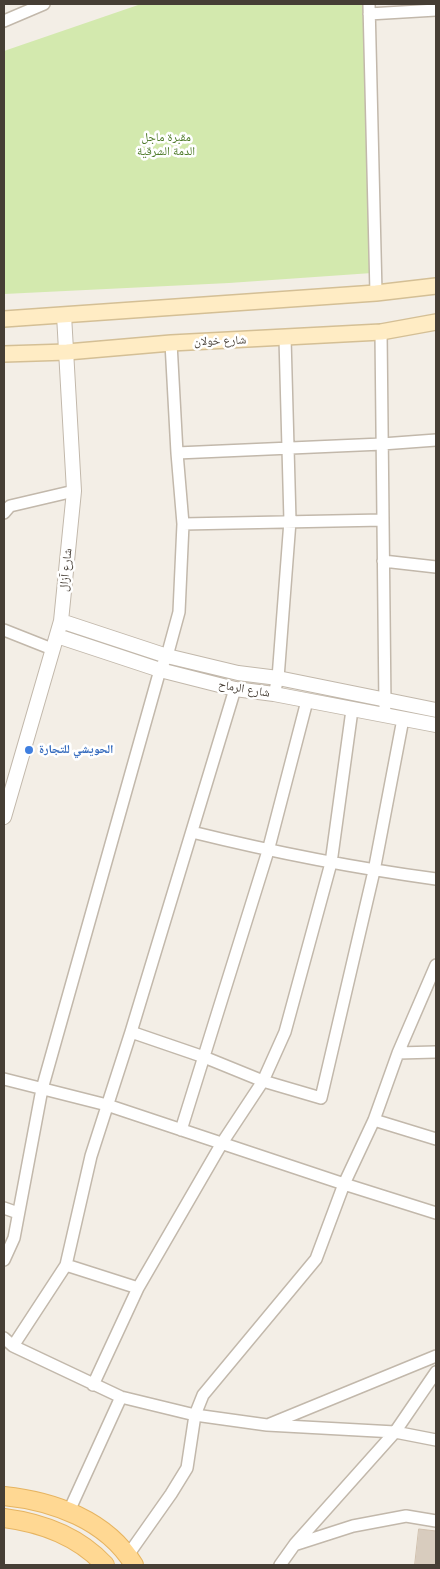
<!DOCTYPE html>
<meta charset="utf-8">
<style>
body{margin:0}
#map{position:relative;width:440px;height:1569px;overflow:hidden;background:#f3eee6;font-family:"Open Sans",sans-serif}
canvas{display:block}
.frame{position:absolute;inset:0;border:5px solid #463e35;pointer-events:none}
</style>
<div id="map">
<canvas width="440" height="1569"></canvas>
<div class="frame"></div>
</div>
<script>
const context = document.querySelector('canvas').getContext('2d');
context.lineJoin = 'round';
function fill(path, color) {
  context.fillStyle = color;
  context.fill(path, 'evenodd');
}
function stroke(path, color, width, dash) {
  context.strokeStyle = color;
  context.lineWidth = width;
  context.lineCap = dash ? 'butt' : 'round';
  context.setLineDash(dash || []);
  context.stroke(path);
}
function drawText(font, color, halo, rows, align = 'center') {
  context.font = font + ' "Open Sans","Noto Naskh Arabic",sans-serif';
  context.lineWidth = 5;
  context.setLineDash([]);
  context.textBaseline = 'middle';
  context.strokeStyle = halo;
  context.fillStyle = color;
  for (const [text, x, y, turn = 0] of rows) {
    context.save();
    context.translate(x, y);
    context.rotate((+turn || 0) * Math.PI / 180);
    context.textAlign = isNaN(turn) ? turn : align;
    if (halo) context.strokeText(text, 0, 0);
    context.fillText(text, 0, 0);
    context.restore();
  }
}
fill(new Path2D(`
 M 141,4 L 365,4 L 372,273 L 229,283 L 4,294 L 4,51 Z`), '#d3e9ae');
const building = new Path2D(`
 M 419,1529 L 436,1531 L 436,1565 L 415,1565 Z`);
fill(building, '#d8ccbe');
stroke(building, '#d0c0ae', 1);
const minor = new Path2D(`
 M 369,4 L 376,293
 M 369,14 L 436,10
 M 4,21 L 44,4
 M 381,332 L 385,707
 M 177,453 L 382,444 L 436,440
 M 4,513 L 10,506 L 74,491
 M 183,524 L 383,520
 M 383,561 L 436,567
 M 4,630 L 52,649
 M 274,694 L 278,678 L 290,521 L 285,338
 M 192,832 C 273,852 354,868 436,879
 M 131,1032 L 204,1057 L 263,1081 L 321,1098 L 374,871 L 403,719
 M 398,1053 L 436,1052
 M 4,1079 L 107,1105 L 344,1184 L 436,1213
 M 374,1120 L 436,1139
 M 181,1130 L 268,851 L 307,701
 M 4,1208 L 18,1213
 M 4,1260 L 14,1238 L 42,1089 L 160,670 L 167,656 L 179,612 L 183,524 L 177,453 L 171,343
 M 66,1265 L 138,1288
 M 4,1338 L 13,1346 L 121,1397 L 195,1415 L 267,1425 L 395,1432 L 436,1440
 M 13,1346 L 66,1265 L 91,1156 L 131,1032 L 235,689
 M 93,1385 L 138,1288 L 222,1143 L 263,1081 L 285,1032 L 331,863 L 352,710
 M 270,1424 L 436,1356
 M 69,1511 L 121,1397
 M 297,1544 L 353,1526 L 406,1516 L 436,1521
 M 128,1555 L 171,1494 L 187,1468 L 195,1415 L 203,1395 L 316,1259 L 344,1184 L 374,1120 L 398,1053 L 436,965
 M 280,1565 L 295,1544 L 395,1432 L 436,1372`);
const tertiary = new Path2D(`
 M 61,621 L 167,656 L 238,673 L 278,678 L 436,710
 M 57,636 L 160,670 L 235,689 L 274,694 L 436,725
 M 4,817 L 61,621 L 74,491 L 64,315`);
const secondary = new Path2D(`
 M 4,319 L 376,293 L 436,286
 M 4,354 L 67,352 L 171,343 L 381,332 L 436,322`);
const primary = new Path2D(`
 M 4,1496 C 53,1501 107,1520 134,1565
 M 4,1518 C 43,1523 78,1536 105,1565`);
stroke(minor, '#c2b8ab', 14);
stroke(tertiary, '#c2b8ab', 16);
stroke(secondary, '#d4bf95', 18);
stroke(primary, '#e6b461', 20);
stroke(minor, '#fff', 11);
stroke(tertiary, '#fff', 14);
stroke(secondary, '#ffecc4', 15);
stroke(primary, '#ffd893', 18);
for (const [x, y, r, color] of [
 [29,750,5,"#3f7fe0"]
]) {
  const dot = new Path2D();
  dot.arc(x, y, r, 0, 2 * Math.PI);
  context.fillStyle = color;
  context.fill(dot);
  stroke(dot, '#fff', 2);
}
drawText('12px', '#4c7927', '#fff', [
 ["مقبرة ماجل",166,138],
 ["الدمة الشرقية",166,152]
]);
drawText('12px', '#463e35', '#fff', [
 ["شارع خولان",220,341,-2],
 ["شارع آزال",66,570,-84],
 ["شارع الرماح",244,689,10]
]);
drawText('bold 12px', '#366cbe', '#fff', [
 ["الحويشي للتجارة",39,750]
], 'left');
</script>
